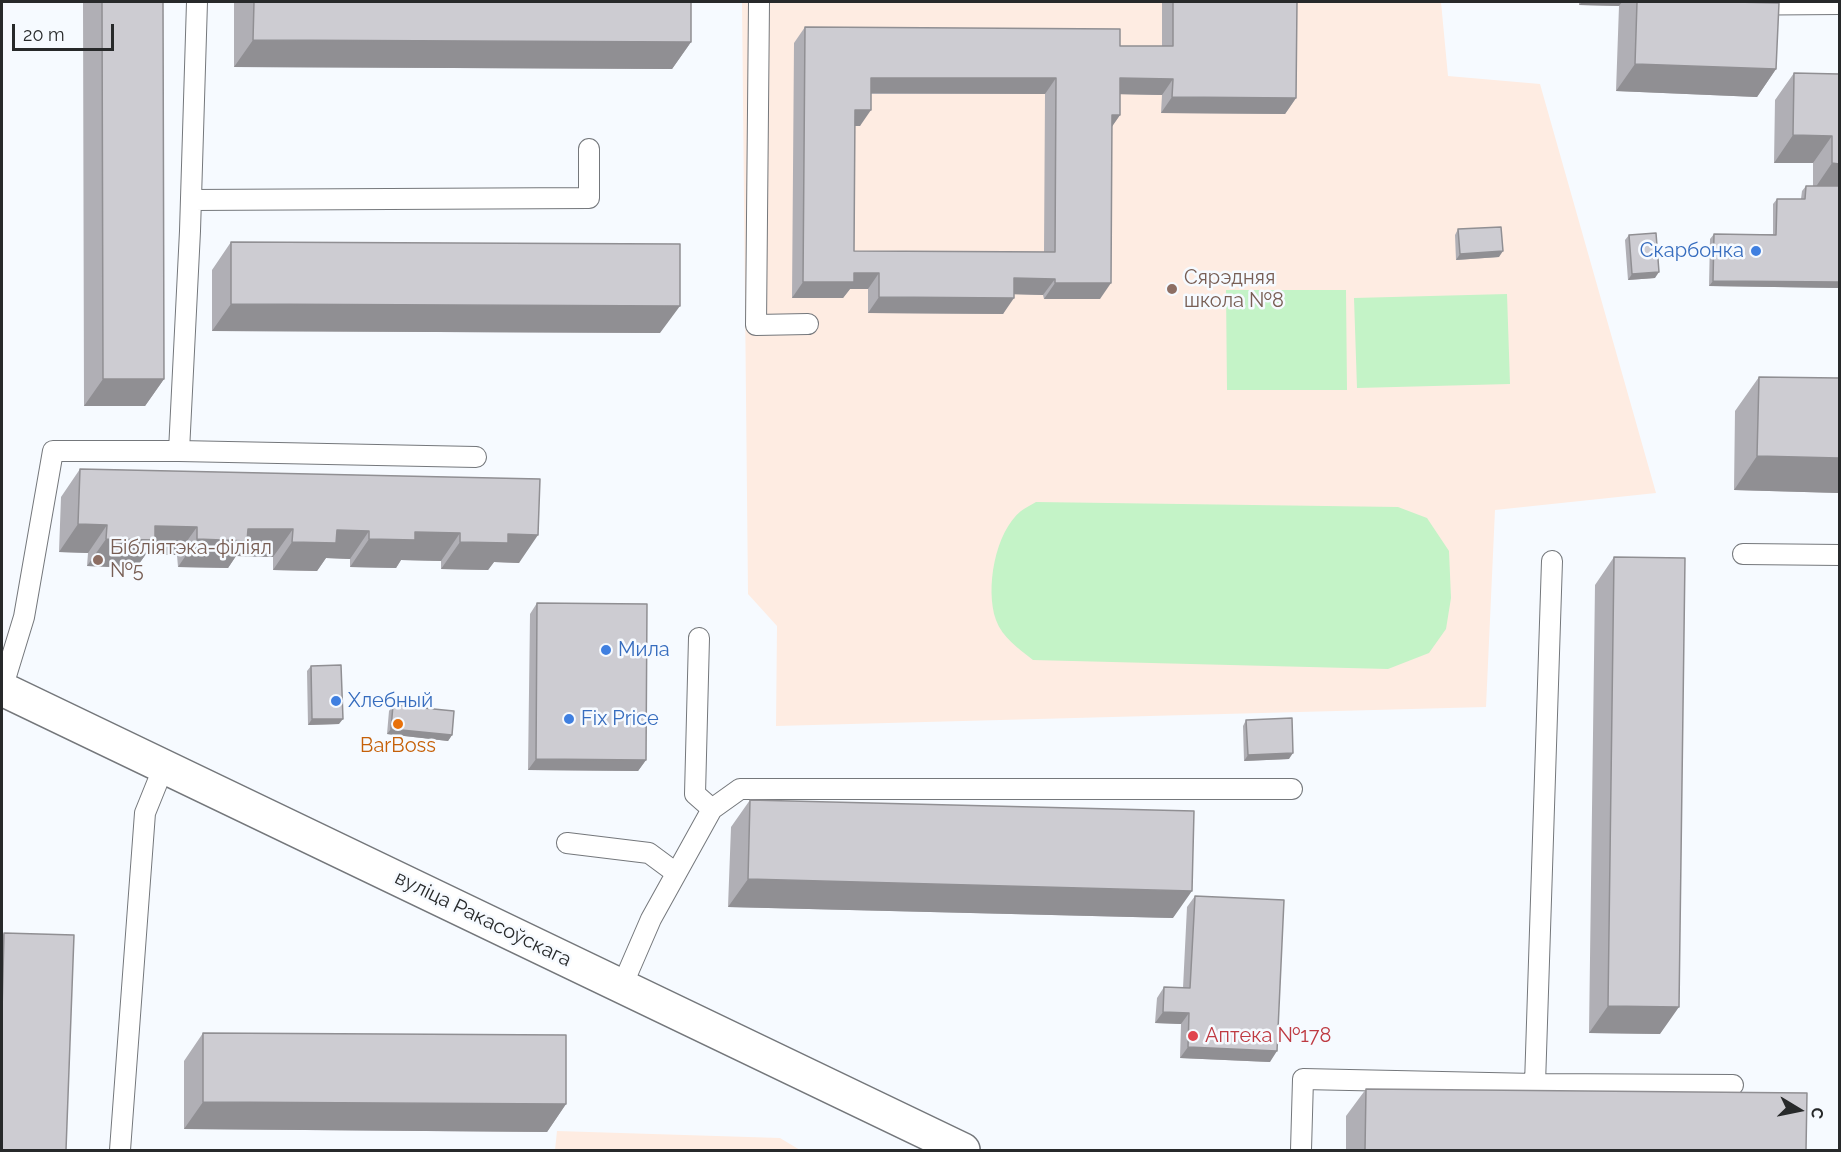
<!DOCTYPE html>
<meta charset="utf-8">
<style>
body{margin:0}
#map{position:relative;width:1841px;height:1152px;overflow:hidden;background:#f6faff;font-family:Raleway,sans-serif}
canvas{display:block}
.frame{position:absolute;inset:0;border:3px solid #27292a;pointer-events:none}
.north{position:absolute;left:1769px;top:1080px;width:60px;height:60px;-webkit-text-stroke:4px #f6faff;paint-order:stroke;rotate:100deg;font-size:16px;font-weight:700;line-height:24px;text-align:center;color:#27292a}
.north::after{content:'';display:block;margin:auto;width:21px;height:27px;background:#27292a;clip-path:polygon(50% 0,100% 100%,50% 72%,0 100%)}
.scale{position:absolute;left:12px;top:24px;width:102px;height:27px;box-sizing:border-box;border:3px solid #27292a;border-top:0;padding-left:8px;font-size:18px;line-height:21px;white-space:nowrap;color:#27292a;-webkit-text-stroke:4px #f6faff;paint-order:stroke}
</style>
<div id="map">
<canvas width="1841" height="1152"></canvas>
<div class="frame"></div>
<div class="north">С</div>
<div class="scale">20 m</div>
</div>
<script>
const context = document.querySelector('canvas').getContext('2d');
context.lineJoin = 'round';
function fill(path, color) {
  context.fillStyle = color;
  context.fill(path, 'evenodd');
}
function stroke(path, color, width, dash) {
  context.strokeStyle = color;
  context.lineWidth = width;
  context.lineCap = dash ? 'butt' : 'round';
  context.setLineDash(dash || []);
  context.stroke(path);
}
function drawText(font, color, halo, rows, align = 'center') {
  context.font = font + ' Raleway,sans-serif';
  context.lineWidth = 5;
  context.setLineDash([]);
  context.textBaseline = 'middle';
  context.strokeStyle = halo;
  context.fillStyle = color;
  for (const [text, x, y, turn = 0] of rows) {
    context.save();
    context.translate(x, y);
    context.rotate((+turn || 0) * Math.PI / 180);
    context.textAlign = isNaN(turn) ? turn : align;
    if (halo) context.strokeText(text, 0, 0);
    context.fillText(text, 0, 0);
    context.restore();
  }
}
fill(new Path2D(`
 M 742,2 L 1441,2 L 1448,76 L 1540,84 L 1656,493 L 1495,510 L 1486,707 L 776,726 L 777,626 L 748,594 Z
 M 557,1131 L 780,1138 L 800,1150 L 555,1150 Z`), '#feece2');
fill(new Path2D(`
 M 1226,290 L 1346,290 L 1347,390 L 1227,390 Z
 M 1507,294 L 1510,384 L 1357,388 L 1354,298 Z
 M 1036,502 L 1398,507 L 1427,518 L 1449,551 L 1451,598 L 1446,629 L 1429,653 L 1388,669 L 1033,660 C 1019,649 1002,637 996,620 C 985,589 995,532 1021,511 C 1025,508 1031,505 1036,502 Z`), '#c4f3c7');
const lane = new Path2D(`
 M 759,2 L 756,325 L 808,324
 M 1704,2 L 1703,5 L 1840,4
 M 191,200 L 589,198 L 589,149
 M 179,451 L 476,457
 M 1743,554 L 1840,555
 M 699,638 L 695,794 L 712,809
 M 2,689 L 24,617 L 53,451 L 179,451 L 190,231 L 197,2
 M 567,843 L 649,853 L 676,873
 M 622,986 L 651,919 L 712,809 L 740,789 L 1292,789
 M 1535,1084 L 1552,561
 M 120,1150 L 145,813 L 164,766
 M 1301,1150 L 1303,1079 L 1535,1084 L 1733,1085`);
const secondary = new Path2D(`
 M 2,689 L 963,1150`);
stroke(lane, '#74777b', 22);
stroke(secondary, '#74777b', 36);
stroke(lane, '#fff', 20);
stroke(secondary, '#fff', 33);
fill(new Path2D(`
 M 83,2 L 163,2 L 164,379 L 145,406 L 84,406 Z
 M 236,2 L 691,2 L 691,42 L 672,69 L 234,67 L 234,3 Z
 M 1162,2 L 1297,2 L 1296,98 L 1285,114 L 1161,113 L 1162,95 L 1120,94 L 1120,115 L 1112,126 L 1100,299 L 1044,299 L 1043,295 L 1014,294 L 1003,314 L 868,313 L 868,289 L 850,289 L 843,298 L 792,298 L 794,43 L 805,27 L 1120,46 L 1162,46 ZM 871,94 L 1045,94 L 1044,252 L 854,251 L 855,126 L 860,126 Z
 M 1579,2 L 1733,2 L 1776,69 L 1757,97 L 1616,91 L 1619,6 L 1579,5 Z
 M 1794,73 L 1839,74 L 1839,288 L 1709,286 L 1710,239 L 1714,234 L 1773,234 L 1773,204 L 1777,199 L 1801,199 L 1802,191 L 1806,186 L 1813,186 L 1813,163 L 1774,163 L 1775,100 Z
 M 1458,229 L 1499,257 L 1456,260 L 1455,235 Z
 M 1629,235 L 1655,278 L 1628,280 L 1625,240 Z
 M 231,242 L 660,333 L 212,331 L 212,270 Z
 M 1759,377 L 1839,378 L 1839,493 L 1734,490 L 1735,411 Z
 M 80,469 L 540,479 L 519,563 L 494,562 L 488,570 L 441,569 L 441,561 L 401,560 L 396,568 L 350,567 L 350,559 L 326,558 L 317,571 L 273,570 L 273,557 L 236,556 L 228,568 L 178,567 L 177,555 L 146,554 L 136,568 L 87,566 L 88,553 L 59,552 L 61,497 Z
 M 1614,557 L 1660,1034 L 1589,1033 L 1595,585 Z
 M 537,603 L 646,760 L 638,771 L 528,770 L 530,614 Z
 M 311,666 L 339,724 L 308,725 L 307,671 Z
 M 393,705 L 452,735 L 448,741 L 387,734 L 389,711 Z
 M 1246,720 L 1289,759 L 1244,761 L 1243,726 Z
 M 750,800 L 1173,918 L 728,907 L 731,827 Z
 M 1195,896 L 1270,1062 L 1180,1058 L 1181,1024 L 1155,1023 L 1157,998 L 1164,987 L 1183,988 L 1187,907 Z
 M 4,933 L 2,1150 L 2,937 Z
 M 203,1033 L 566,1104 L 547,1132 L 184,1129 L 184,1061 Z
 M 1366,1089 L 1806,1150 L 1346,1150 L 1346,1116 Z`), '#b0afb5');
fill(new Path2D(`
 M 1582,2 L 1622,2 L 1619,6 L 1579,5 Z
 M 253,40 L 691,42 L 672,69 L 234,67 Z
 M 1635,64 L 1776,69 L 1757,97 L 1616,91 Z
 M 871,78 L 1056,78 L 1045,94 L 860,93 Z
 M 1120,78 L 1173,79 L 1162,95 L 1109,94 Z
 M 1172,97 L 1296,98 L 1285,114 L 1161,113 Z
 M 855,110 L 871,110 L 860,126 L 844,126 Z
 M 1112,115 L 1120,115 L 1109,131 Z
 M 1793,135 L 1832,136 L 1813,163 L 1774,163 Z
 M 1832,163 L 1839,164 L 1839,192 L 1813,191 Z
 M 1503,251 L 1499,257 L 1456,260 L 1460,254 Z
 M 1659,272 L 1655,278 L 1628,280 L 1632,274 Z
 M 854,273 L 879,273 L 868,289 L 850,289 L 843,298 L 792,298 L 803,282 Z
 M 1014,278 L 1055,279 L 1043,295 L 1003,294 Z
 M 1713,281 L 1839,282 L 1839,288 L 1709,286 Z
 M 1055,283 L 1111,283 L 1100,299 L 1044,299 Z
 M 879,297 L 1014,298 L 1003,314 L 868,313 Z
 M 231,304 L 680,306 L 660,333 L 212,331 Z
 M 103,379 L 164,379 L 145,406 L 84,406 Z
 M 1757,456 L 1839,458 L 1839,493 L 1734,490 Z
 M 78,524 L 107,525 L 88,553 L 59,552 Z
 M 155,526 L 197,527 L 177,555 L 146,554 L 136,568 L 87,566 L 106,539 Z
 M 248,529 L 293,529 L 273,557 L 236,556 L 228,568 L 178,567 L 197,539 Z
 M 337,530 L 369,531 L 350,559 L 326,558 L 317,571 L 273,570 L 292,542 Z
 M 415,532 L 460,533 L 441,561 L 401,560 L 396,568 L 350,567 L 369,539 Z
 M 508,534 L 538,535 L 519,563 L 494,562 L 488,570 L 441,569 L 460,542 Z
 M 312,719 L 343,719 L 339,724 L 308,725 Z
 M 391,729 L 452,735 L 448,741 L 387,734 Z
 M 1293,753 L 1289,759 L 1244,761 L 1248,755 Z
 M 536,759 L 646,760 L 638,771 L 528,770 Z
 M 748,879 L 1192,891 L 1173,918 L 728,907 Z
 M 1608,1006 L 1679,1007 L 1660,1034 L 1589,1033 Z
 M 1163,1012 L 1189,1013 L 1181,1024 L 1155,1023 Z
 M 1188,1047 L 1277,1051 L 1270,1062 L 1180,1058 Z
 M 203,1102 L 566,1104 L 547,1132 L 184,1129 Z`), '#908f93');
const building = new Path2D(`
 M 102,2 L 163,2 L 164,379 L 103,379 Z
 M 254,2 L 691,2 L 691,42 L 253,40 Z
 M 1173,2 L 1297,2 L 1296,98 L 1172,97 L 1173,79 L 1120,78 L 1120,115 L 1112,115 L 1111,283 L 1055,283 L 1055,279 L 1014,278 L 1014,298 L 879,297 L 879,273 L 854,273 L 854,282 L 803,282 L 805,27 L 1120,29 L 1120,46 L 1173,46 ZM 871,78 L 1056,78 L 1055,252 L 854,251 L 855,110 L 871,110 Z
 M 1637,2 L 1733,2 L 1779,3 L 1776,69 L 1635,64 Z
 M 1794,73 L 1839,74 L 1839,164 L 1832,163 L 1832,136 L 1793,135 Z
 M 1806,186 L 1839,186 L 1839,282 L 1713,281 L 1714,234 L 1776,235 L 1777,199 L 1805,199 Z
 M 1501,227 L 1503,251 L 1460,254 L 1458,229 Z
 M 1656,233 L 1659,272 L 1632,274 L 1629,235 Z
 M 231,242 L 680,244 L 680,306 L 231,304 Z
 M 1759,377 L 1839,378 L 1839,458 L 1757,456 Z
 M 80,469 L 540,479 L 538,535 L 508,534 L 508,543 L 460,542 L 460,533 L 415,532 L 415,540 L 369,539 L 369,531 L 337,530 L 336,543 L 292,542 L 293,529 L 248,529 L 247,541 L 197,539 L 197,527 L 155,526 L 155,540 L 106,539 L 107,525 L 78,524 Z
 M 1614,557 L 1685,558 L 1679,1007 L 1608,1006 Z
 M 537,603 L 647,604 L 646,760 L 536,759 Z
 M 341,665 L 343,719 L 312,719 L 311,666 Z
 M 393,705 L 454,711 L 452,735 L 391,729 Z
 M 1292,718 L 1293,753 L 1248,755 L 1246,720 Z
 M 750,800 L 1194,811 L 1192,891 L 748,879 Z
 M 1195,896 L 1284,900 L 1277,1051 L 1188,1047 L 1189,1013 L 1163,1012 L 1164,987 L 1190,988 Z
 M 4,933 L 74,935 L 66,1150 L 2,1150 L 2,1012 Z
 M 203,1033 L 566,1035 L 566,1104 L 203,1102 Z
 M 1366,1089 L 1807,1093 L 1806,1150 L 1365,1150 Z`);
fill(building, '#cdccd2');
stroke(building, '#908f93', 1.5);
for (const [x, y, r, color] of [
 [1756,251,6,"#3f7fe0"],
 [1172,289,6,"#8d6e63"],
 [98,560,6,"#8d6e63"],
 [606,650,6,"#3f7fe0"],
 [336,701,6,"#3f7fe0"],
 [569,719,6,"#3f7fe0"],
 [398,724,6,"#e8710a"],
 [1193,1036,6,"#e0444e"]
]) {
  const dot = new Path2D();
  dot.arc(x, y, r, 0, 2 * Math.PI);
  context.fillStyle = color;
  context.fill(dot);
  stroke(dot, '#f6faff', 2);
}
drawText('20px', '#366cbe', '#f6faff', [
 ["Скарбонка",1744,251,"right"],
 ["Мила",618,650],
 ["Хлебный",348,701],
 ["Fix Price",581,719]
], 'left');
drawText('20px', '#785e54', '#f6faff', [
 ["Сярэдняя",1184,278],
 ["школа №8",1184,301],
 ["Бібліятэка-філіял",110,548],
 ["№5",110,571]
], 'left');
drawText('20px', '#c56008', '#f6faff', [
 ["BarBoss",398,746]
]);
drawText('20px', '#27292a', '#f6faff', [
 ["вуліца Ракасоўскага",483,919,26]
]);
drawText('20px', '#be3a42', '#f6faff', [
 ["Аптека №178",1205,1036]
], 'left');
</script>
